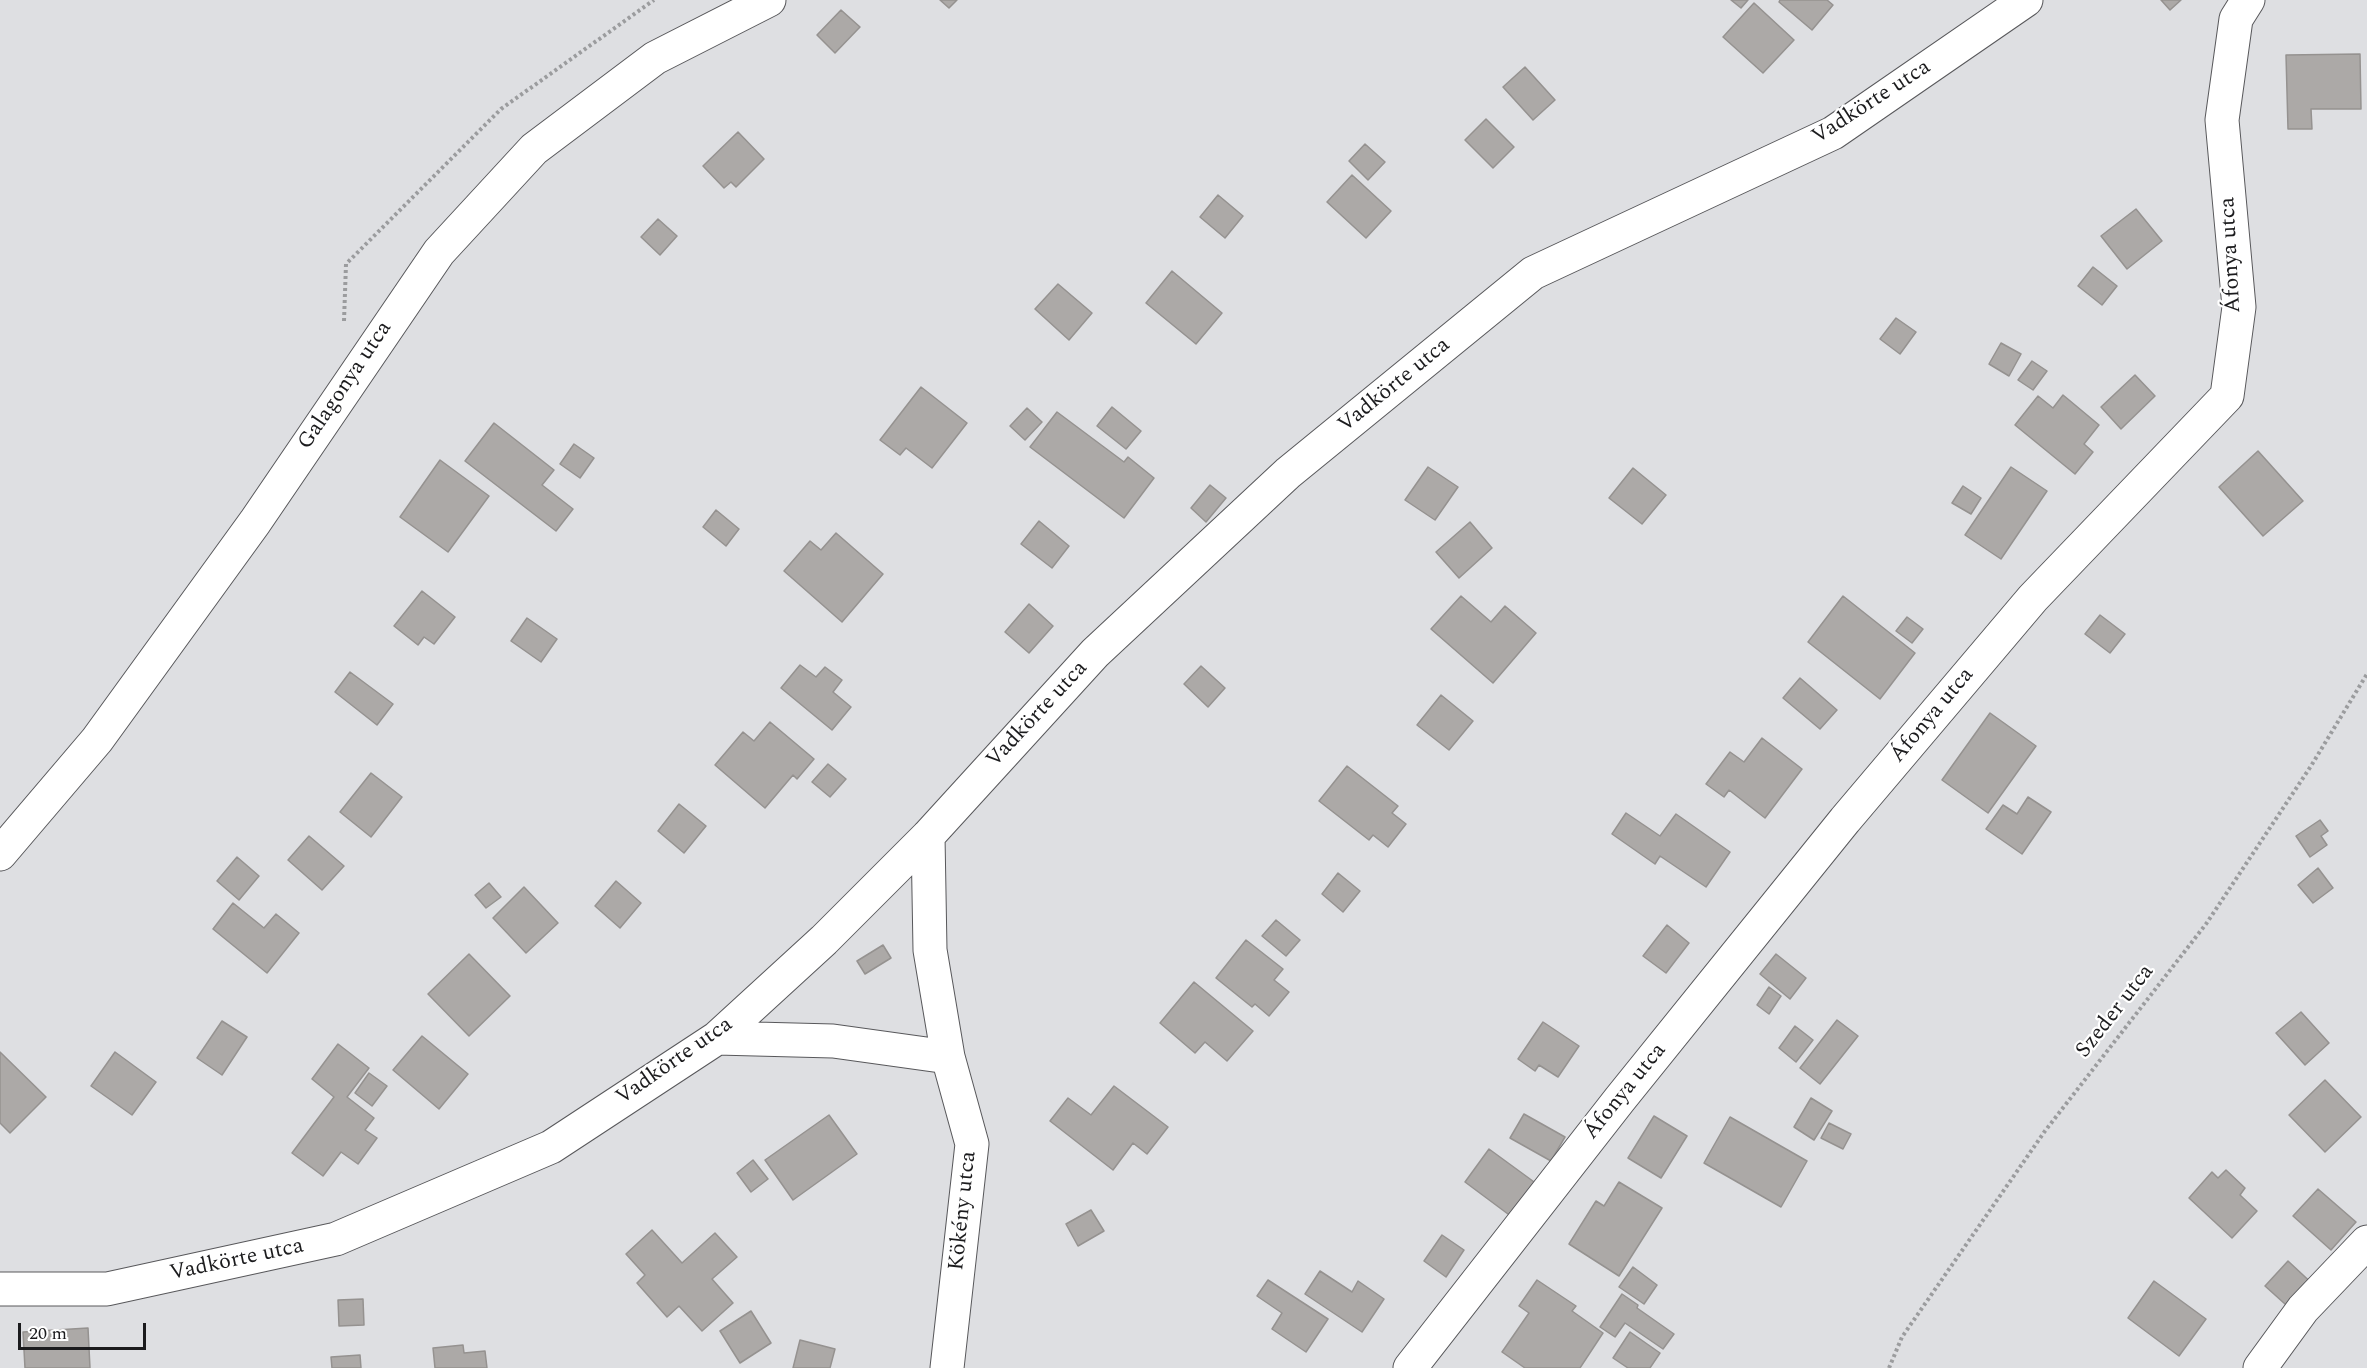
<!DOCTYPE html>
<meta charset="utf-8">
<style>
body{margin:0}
#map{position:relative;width:2367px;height:1368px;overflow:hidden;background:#dedfe2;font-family:Spectral,serif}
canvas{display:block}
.scale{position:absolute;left:18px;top:1323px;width:128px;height:27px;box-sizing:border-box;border:3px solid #1b1b1d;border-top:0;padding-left:8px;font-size:18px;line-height:21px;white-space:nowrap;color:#1b1b1d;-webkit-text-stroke:4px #fff;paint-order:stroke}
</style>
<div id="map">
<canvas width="2367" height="1368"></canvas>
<div class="scale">20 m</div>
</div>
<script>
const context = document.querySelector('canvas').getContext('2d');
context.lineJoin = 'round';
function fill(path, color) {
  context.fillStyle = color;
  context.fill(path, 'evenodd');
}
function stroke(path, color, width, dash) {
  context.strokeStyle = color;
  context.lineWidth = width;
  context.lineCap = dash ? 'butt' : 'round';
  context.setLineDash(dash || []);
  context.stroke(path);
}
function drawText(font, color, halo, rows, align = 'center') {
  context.font = font + ' Spectral,serif';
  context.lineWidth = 4.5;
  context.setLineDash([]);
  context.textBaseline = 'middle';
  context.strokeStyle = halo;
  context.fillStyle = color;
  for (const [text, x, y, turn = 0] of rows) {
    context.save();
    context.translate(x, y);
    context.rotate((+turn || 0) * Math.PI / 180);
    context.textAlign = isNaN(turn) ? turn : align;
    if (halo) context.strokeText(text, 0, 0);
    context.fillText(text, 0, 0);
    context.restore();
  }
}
const building = new Path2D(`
 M 940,0 L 957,0 L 949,8 Z
 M 1731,0 L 1748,0 L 1741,8 Z
 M 1780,0 L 1827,0 L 1833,5 L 1812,30 L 1779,2 Z
 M 2161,0 L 2181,0 L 2170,10 Z
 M 1754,3 L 1794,40 L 1763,73 L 1723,37 Z
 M 841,10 L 860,27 L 835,53 L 817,35 Z
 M 2360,54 L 2361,109 L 2311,109 L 2312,129 L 2288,129 L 2286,55 Z
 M 1525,67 L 1555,100 L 1533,120 L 1503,87 Z
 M 1486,119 L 1514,147 L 1493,168 L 1465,140 Z
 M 738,132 L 764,159 L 736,187 L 731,182 L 724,188 L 703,166 Z
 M 1365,144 L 1385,162 L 1368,180 L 1349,161 Z
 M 1352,175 L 1391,211 L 1366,238 L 1327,202 Z
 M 1218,195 L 1243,216 L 1225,238 L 1200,217 Z
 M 2136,209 L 2162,241 L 2127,269 L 2101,236 Z
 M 658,219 L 677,236 L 660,255 L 641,237 Z
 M 2093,267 L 2117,286 L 2102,305 L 2078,286 Z
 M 1172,271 L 1222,313 L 1196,344 L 1146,303 Z
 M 1058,284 L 1092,313 L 1069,340 L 1035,309 Z
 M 1896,318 L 1916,332 L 1900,354 L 1880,339 Z
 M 2001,343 L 2021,354 L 2009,376 L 1989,364 Z
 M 2032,361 L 2047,371 L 2033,390 L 2018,380 Z
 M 2135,375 L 2155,396 L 2121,429 L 2101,407 Z
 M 921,387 L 967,423 L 932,468 L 906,448 L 900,455 L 880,440 Z
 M 2063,395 L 2099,425 L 2084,444 L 2093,452 L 2075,474 L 2015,425 L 2038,396 L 2053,408 Z
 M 1112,407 L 1141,431 L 1126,449 L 1097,426 Z
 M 1027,408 L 1042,422 L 1025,440 L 1010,426 Z
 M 1057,412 L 1124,462 L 1128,457 L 1154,478 L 1124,518 L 1030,447 Z
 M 494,423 L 554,470 L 542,485 L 573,509 L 556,531 L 465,461 Z
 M 574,444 L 594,458 L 580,478 L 560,464 Z
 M 2258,451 L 2303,501 L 2263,536 L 2219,487 Z
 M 440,460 L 489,496 L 448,552 L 400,517 Z
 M 1428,467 L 1458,487 L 1435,520 L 1405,500 Z
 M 2011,467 L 2047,491 L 2001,559 L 1965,535 Z
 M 1633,468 L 1666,495 L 1642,524 L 1609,498 Z
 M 1210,485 L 1226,498 L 1206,522 L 1191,508 Z
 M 1963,486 L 1981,498 L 1971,514 L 1952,503 Z
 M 716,510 L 739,529 L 726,546 L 703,527 Z
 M 1039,521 L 1069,546 L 1052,568 L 1021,544 Z
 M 1470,522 L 1492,548 L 1459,578 L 1436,552 Z
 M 836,533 L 883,574 L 842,622 L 784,571 L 810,541 L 821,550 Z
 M 422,591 L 455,617 L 434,644 L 424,637 L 418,645 L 394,626 Z
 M 1461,596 L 1491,622 L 1505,606 L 1536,633 L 1493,683 L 1431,629 Z
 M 1843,596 L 1915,653 L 1880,699 L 1808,642 Z
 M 1029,604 L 1053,626 L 1029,653 L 1005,632 Z
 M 2100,615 L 2125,634 L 2110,653 L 2085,634 Z
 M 1907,617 L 1923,629 L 1912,643 L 1896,631 Z
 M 527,618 L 557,639 L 541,662 L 511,641 Z
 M 800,665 L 816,677 L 825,667 L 842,680 L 833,692 L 851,707 L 832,730 L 781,688 Z
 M 1201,666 L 1225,688 L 1208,707 L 1184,684 Z
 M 350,672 L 393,704 L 377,725 L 335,692 Z
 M 1800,678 L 1837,710 L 1820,729 L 1783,698 Z
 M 1441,695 L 1473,721 L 1449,750 L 1417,725 Z
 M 1990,713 L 2036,746 L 1988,813 L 1942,780 Z
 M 770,722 L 814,759 L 797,779 L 793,775 L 765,808 L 715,765 L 743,732 L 754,741 Z
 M 1762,738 L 1802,769 L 1765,818 L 1729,790 L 1724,797 L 1706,784 L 1730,752 L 1744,762 Z
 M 828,764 L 846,779 L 830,797 L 812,782 Z
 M 1347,766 L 1398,806 L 1392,813 L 1406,824 L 1388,847 L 1373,835 L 1369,840 L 1319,801 Z
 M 371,773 L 402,797 L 371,837 L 340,812 Z
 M 2028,797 L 2051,812 L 2022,854 L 1986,829 L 2003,805 L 2017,814 Z
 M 679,804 L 706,826 L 684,853 L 658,831 Z
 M 1626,813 L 1660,836 L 1676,814 L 1730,852 L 1706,887 L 1660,856 L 1655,864 L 1612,834 Z
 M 2320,820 L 2328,831 L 2321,836 L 2327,845 L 2310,857 L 2296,836 Z
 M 309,836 L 344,866 L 322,890 L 288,860 Z
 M 237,857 L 259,876 L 239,900 L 217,881 Z
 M 2318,868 L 2333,888 L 2313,903 L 2298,885 Z
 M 1338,873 L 1360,891 L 1343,912 L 1322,894 Z
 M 616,881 L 641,903 L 620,928 L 595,906 Z
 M 489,883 L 501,897 L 486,908 L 475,895 Z
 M 524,887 L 558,923 L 526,953 L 493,918 Z
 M 233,903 L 264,928 L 276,914 L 299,933 L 267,973 L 213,929 Z
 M 1276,920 L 1300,940 L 1286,956 L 1262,936 Z
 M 1667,925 L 1689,943 L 1666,973 L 1643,956 Z
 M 1246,940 L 1283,969 L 1274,980 L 1289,992 L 1269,1016 L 1255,1004 L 1252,1007 L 1216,978 Z
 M 883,945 L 891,958 L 865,974 L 857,961 Z
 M 469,954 L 510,996 L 469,1036 L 428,994 Z
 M 1776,954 L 1806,978 L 1790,999 L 1760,974 Z
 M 1194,982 L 1253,1031 L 1227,1061 L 1205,1042 L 1195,1053 L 1160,1023 Z
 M 1769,987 L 1781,996 L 1769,1014 L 1757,1005 Z
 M 2301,1012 L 2329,1043 L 2305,1065 L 2276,1033 Z
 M 1837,1020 L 1858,1036 L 1820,1084 L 1800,1068 Z
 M 222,1021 L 247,1037 L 222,1075 L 197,1058 Z
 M 1543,1022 L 1579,1046 L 1558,1077 L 1539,1065 L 1535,1071 L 1518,1059 Z
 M 1795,1026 L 1813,1040 L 1796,1062 L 1779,1048 Z
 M 422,1036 L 468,1074 L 439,1109 L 393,1070 Z
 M 338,1044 L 369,1068 L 347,1097 L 374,1118 L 365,1130 L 377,1138 L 358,1164 L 341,1152 L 323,1176 L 292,1153 L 334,1097 L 312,1079 Z
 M 0,1052 L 46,1097 L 10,1133 L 0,1123 Z
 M 115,1052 L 156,1082 L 132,1115 L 91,1086 Z
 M 369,1073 L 387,1086 L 372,1106 L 355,1093 Z
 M 2325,1080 L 2361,1117 L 2325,1152 L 2289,1115 Z
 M 1114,1086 L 1168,1127 L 1147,1154 L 1133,1143 L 1113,1170 L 1050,1121 L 1068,1098 L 1091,1115 Z
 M 1811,1098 L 1832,1111 L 1814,1140 L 1794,1127 Z
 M 1524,1114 L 1565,1137 L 1551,1161 L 1510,1138 Z
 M 829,1115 L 857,1154 L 793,1200 L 765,1160 Z
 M 1654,1116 L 1687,1136 L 1661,1178 L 1628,1158 Z
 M 1730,1117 L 1807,1161 L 1781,1207 L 1704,1163 Z
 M 1829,1123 L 1851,1134 L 1843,1149 L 1821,1138 Z
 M 1489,1149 L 1541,1187 L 1516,1220 L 1465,1182 Z
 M 753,1160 L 768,1179 L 751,1192 L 737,1173 Z
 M 2226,1170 L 2245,1188 L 2240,1195 L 2257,1211 L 2232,1238 L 2189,1198 L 2212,1172 L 2218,1178 Z
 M 1619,1182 L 1662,1208 L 1619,1276 L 1569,1244 L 1596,1201 L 1604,1206 Z
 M 2318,1189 L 2356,1222 L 2331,1250 L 2293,1216 Z
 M 1091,1210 L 1104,1231 L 1078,1246 L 1066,1224 Z
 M 652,1230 L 682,1263 L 715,1233 L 737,1257 L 712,1279 L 733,1303 L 702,1331 L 679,1306 L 667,1317 L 637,1283 L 645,1275 L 626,1254 Z
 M 1442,1235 L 1464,1250 L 1446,1277 L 1424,1261 Z
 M 2288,1261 L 2317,1288 L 2295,1313 L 2265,1286 Z
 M 1633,1267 L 1657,1285 L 1644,1304 L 1619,1287 Z
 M 1320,1271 L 1352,1292 L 1358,1281 L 1384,1299 L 1362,1332 L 1305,1294 Z
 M 1268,1280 L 1328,1319 L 1306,1352 L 1272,1329 L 1282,1313 L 1257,1296 Z
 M 1537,1280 L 1576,1306 L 1572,1311 L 1603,1333 L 1580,1368 L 1525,1368 L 1502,1352 L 1529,1313 L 1519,1306 Z
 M 2154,1281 L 2206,1319 L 2179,1356 L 2128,1318 Z
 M 1622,1294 L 1638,1305 L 1637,1308 L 1674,1334 L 1663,1349 L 1625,1323 L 1615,1337 L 1600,1327 Z
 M 363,1299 L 364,1325 L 339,1326 L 338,1300 Z
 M 751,1311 L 771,1343 L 740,1363 L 720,1331 Z
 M 88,1328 L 90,1368 L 25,1368 L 23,1332 Z
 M 1630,1332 L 1660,1353 L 1650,1368 L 1628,1368 L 1613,1358 Z
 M 800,1340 L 835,1349 L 830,1368 L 793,1368 Z
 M 463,1345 L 464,1353 L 485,1351 L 487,1368 L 435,1368 L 433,1348 Z
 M 360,1355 L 361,1368 L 332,1368 L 331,1357 Z`);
fill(building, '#aca9a7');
stroke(building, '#959290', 1.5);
const street = new Path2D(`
 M 928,836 L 930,950 L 948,1057 L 972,1144 L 947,1368
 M 0,854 L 97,740 L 255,522 L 439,252 L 534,149 L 655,58 L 769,0
 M 717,1038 L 833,1041 L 948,1057
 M 0,1289 L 107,1289 L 336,1239 L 551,1147 L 717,1038 L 824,940 L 928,836 L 1095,653 L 1288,473 L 1533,273 L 1833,133 L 2026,0
 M 1410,1368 L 1620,1099 L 1845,820 L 2033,598 L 2227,396 L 2239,307 L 2222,120 L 2236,19 L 2248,0
 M 2260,1368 L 2303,1309 L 2367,1242`);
stroke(street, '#58585b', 35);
stroke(new Path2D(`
 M 344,321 L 346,264 L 501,109 L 654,0
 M 1889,1368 L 1902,1337 L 2045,1131 L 2206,924 L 2311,766 L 2367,674`), '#9b9c9e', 4, [3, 3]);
stroke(street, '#fff', 33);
drawText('22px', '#1b1b1d', '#fff', [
 ["Vadkörte utca",1872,103,-33],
 ["Áfonya utca",2232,255,-93],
 ["Galagonya utca",346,386,-56],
 ["Vadkörte utca",1395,386,-39],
 ["Vadkörte utca",1038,715,-47],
 ["Áfonya utca",1933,716,-50],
 ["Szeder utca",2116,1012,-52],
 ["Vadkörte utca",675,1062,-35],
 ["Áfonya utca",1626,1092,-51],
 ["Kökény utca",964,1211,-84],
 ["Vadkörte utca",237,1261,-12]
]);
</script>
